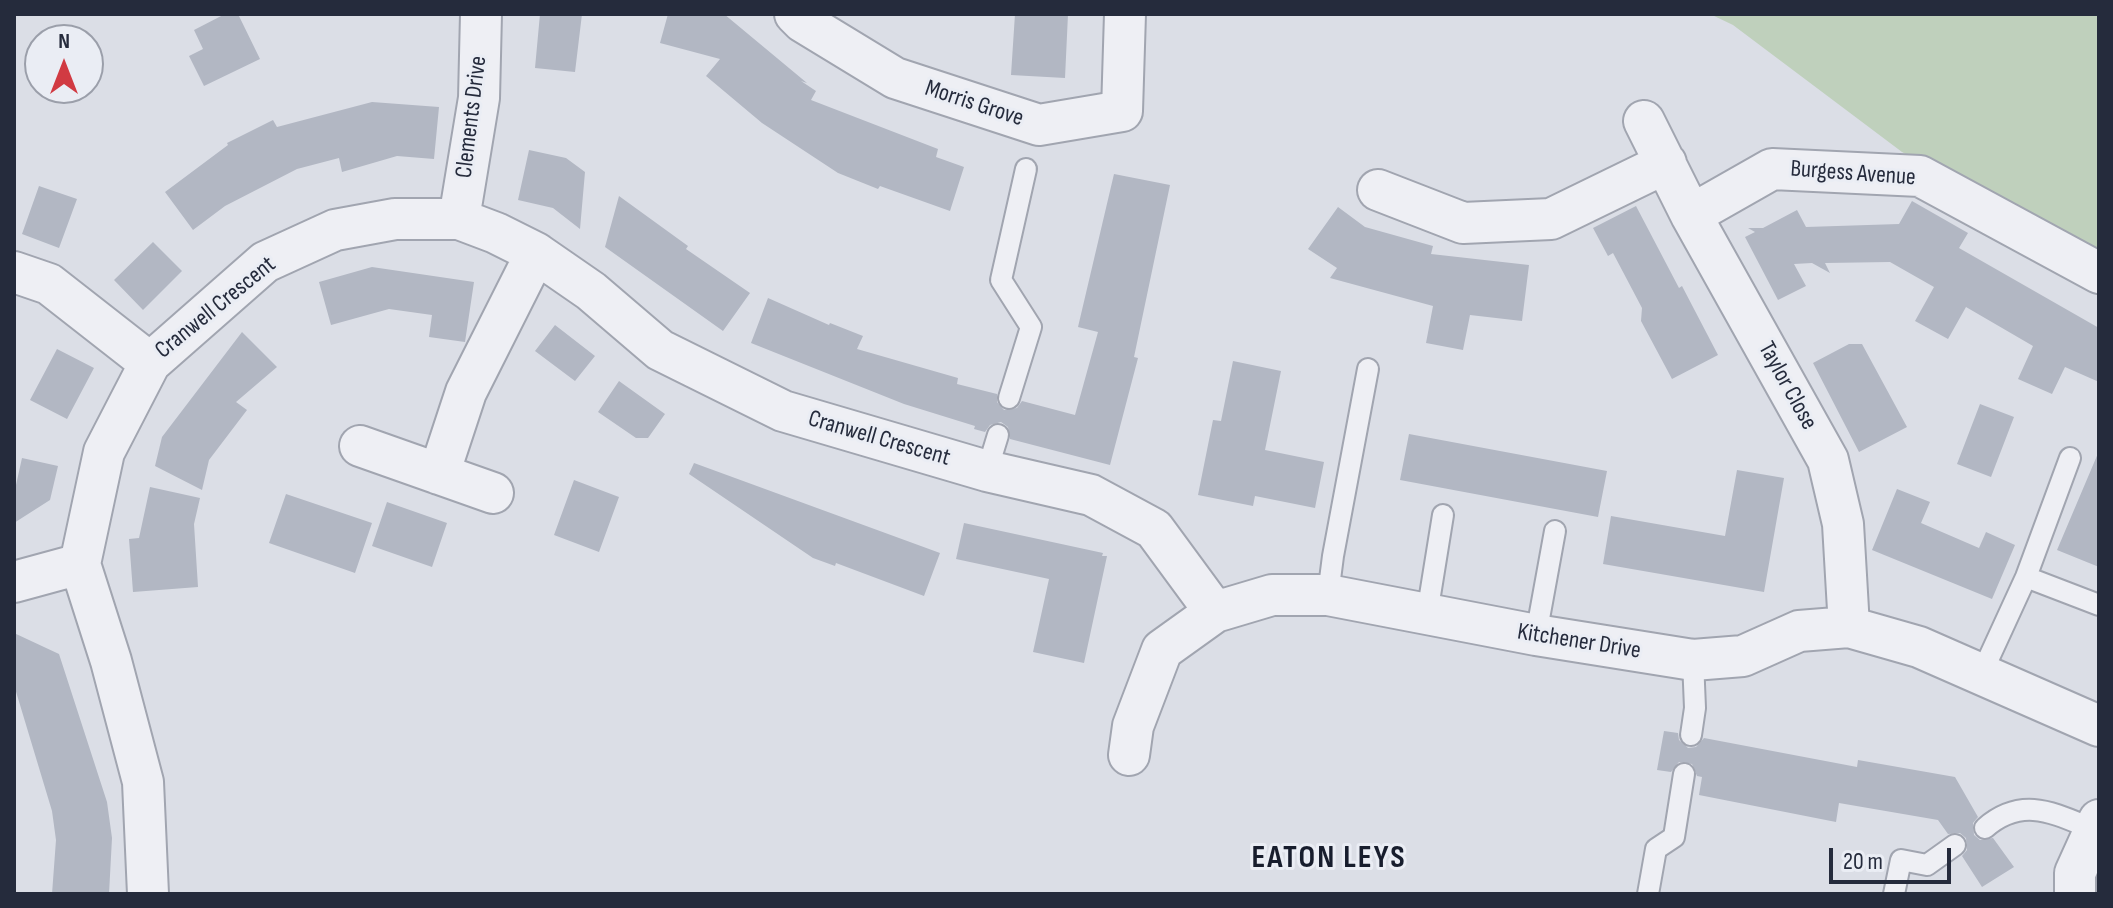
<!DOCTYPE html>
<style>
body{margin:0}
#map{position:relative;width:2113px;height:908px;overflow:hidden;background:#dbdee6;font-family:"Sofia Sans Condensed",sans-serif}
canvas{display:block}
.frame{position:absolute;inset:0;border:16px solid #252b3c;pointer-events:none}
.north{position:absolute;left:24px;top:24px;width:80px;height:80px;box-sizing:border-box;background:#eaedf4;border:2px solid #9b9faa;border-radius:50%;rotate:0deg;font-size:22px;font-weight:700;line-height:32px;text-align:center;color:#252b3c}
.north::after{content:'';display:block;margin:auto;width:28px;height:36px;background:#d13a42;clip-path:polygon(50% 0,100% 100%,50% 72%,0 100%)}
.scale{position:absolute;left:1829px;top:848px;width:122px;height:36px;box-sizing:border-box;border:4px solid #252b3c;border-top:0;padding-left:10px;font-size:24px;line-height:28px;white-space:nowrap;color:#252b3c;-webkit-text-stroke:6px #eaedf4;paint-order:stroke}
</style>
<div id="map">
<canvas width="2113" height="908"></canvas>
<div class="frame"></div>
<div class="north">N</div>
<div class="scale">20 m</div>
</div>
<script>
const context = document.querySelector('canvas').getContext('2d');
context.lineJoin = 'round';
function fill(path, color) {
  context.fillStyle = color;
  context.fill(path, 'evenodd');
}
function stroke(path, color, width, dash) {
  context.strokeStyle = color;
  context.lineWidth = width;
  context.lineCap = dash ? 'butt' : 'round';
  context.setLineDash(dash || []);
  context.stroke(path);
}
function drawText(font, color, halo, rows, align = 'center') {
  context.font = font + ' "Sofia Sans Condensed",sans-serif';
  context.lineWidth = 6;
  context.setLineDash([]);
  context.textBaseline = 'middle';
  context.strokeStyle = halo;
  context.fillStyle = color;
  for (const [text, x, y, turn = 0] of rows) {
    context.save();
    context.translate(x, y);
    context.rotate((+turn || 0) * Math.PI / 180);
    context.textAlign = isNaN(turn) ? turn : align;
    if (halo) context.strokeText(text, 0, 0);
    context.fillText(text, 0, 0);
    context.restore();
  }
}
fill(new Path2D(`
 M 1710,14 L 2099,14 L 2099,256 L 1902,152 L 1733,25 Z`), '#bfd0bc');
fill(new Path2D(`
 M 225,14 L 238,14 L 260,59 L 204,86 L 189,56 L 203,49 L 194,30 Z
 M 540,14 L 582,14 L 575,72 L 535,68 Z
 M 668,14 L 724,14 L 807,83 L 801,81 L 816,91 L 811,100 L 938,149 L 936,157 L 964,167 L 950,211 L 880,186 L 878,189 L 838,173 L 762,123 L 706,76 L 720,59 L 660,43 Z
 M 1015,14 L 1068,14 L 1065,78 L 1011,75 Z
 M 372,102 L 439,107 L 434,159 L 397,156 L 342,172 L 339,158 L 297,169 L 225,206 L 193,230 L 165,192 L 228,145 L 227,143 L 273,120 L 277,127 Z
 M 529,150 L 566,158 L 585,172 L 580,229 L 553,208 L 518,200 Z
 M 1114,174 L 1170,185 L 1134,357 L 1138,358 L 1110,465 L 1010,439 L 1008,427 L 1001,422 L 990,425 L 985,432 L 974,429 L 975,426 L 904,404 L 751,343 L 768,298 L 829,325 L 830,323 L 863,336 L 857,349 L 958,378 L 957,384 L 997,394 L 997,402 L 1004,410 L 1017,408 L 1022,401 L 1075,415 L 1098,332 L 1078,327 Z
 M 39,186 L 77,199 L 59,248 L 22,234 Z
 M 619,196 L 688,246 L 686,249 L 750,293 L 723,331 L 605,247 Z
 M 1912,201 L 1968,233 L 1959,248 L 2099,328 L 2099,382 L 2065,367 L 2052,394 L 2018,379 L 2033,346 L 1966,307 L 1948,339 L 1915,321 L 1934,287 L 1890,262 L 1825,263 L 1830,273 L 1812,263 L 1794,264 L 1806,286 L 1778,300 L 1745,237 L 1755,232 L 1748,228 L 1763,228 L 1797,210 L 1806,227 L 1899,224 Z
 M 1636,206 L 1679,288 L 1682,286 L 1718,355 L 1672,379 L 1641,321 L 1642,308 L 1613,253 L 1608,256 L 1593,228 Z
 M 1338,207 L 1365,227 L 1433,246 L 1431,254 L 1529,265 L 1522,321 L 1470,315 L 1463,350 L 1426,343 L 1433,306 L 1330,278 L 1337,268 L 1308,249 Z
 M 153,242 L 182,271 L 143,310 L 114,280 Z
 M 372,267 L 474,282 L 465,342 L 429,337 L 432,315 L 389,309 L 331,325 L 319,282 Z
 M 555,325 L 595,356 L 575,381 L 535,351 Z
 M 242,332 L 277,367 L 236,402 L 247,410 L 209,460 L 202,490 L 155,466 L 162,437 Z
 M 1849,344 L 1862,344 L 1907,427 L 1859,452 L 1813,363 Z
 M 57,349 L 94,368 L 67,419 L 30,400 Z
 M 1233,361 L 1281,371 L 1265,450 L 1324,462 L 1315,508 L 1255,496 L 1253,506 L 1198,495 L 1213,420 L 1221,421 Z
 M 619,381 L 665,414 L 648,438 L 636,438 L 598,412 Z
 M 1980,404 L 2014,417 L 1991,477 L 1957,464 Z
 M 1409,434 L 1607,471 L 1598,517 L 1400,480 Z
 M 2099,451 L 2099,567 L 2057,550 Z
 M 22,458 L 58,466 L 50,500 L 14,523 L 14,494 Z
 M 694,463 L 940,553 L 924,596 L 836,563 L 835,566 L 813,558 L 689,474 Z
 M 1737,470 L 1784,478 L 1764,592 L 1603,564 L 1611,516 L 1725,536 Z
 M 574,480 L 619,497 L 599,552 L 554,535 Z
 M 150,487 L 200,498 L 194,524 L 198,587 L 133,592 L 129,539 L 139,538 Z
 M 1897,489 L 1930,502 L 1921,523 L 1979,548 L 1986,532 L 2015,545 L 1992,599 L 1872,550 Z
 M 286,494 L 372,523 L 355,573 L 269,543 Z
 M 387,502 L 447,523 L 432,567 L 372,546 Z
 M 964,523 L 1103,553 L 1102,556 L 1107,556 L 1084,663 L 1033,652 L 1049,579 L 956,559 Z
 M 14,633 L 59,654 L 107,802 L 112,838 L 109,894 L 52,894 L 56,840 L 52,811 L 14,685 Z
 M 1664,731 L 1678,733 L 1679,740 L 1688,748 L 1696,747 L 1704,738 L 1857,767 L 1858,760 L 1955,777 L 1978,817 L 1973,823 L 1974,835 L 1980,840 L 1993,838 L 2014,867 L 1982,887 L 1962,856 L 1967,850 L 1966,838 L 1960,833 L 1948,834 L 1938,820 L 1839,803 L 1836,822 L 1699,795 L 1702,777 L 1697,776 L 1692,764 L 1679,762 L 1671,772 L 1657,770 Z`), '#b2b7c3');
const lane = new Path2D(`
 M 1009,398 L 1031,327 L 1001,280 L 1026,169
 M 987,471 L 998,435
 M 2026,577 L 2099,605
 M 1328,595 L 1333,556 L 1368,369
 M 1427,614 L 1443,515
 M 1536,635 L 1555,531
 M 1981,675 L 2026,577 L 2070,458
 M 1691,735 L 1695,708 L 1693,660
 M 1985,828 C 2023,795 2055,814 2095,830
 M 1648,894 L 1656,849 L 1674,837 L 1684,774
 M 1894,894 L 1901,860 L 1927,865 L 1955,845`);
const street = new Path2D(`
 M 795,14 L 803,22 L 895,78 L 1039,125 L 1122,111 L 1125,14
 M 1644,121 L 1691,215 L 1828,460 L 1843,524 L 1849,627
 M 1378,190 L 1463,223 L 1551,219 L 1666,163
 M 1691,215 L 1772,169 L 1920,176 L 2099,273
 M 459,219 L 479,98 L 481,14
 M 14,272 L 49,284 L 150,363
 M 360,446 L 493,493
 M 439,474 L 466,392 L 536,253
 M 14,582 L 80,564
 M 1129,755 L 1133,726 L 1162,650 L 1215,612 L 1272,595 L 1328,595 L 1536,635 L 1693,660 L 1743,656 L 1799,631 L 1849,627 L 1919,647 L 2099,726
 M 148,894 L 143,782 L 111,661 L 80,564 L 104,452 L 150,363 L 265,262 L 335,230 L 395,219 L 459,219 L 496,233 L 536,253 L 591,291 L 660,350 L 783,411 L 987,471 L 1091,495 L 1154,529 L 1215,612
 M 2075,894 L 2075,873 L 2099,820`);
stroke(lane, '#a1a5b0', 24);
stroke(street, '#a1a5b0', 44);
stroke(lane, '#eeeff4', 20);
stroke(street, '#eeeff4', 40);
drawText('24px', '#252b3c', '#eaedf4', [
 ["Morris Grove",974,104,18],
 ["Clements Drive",472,117,-83],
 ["Burgess Avenue",1853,174,4],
 ["Cranwell Crescent",216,308,-39],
 ["Taylor Close",1787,386,61],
 ["Cranwell Crescent",879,439,16],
 ["Kitchener Drive",1579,642,9]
]);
context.letterSpacing = '2px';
drawText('bold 32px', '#171d2d', '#eaedf4', [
 ["EATON LEYS",1329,859]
]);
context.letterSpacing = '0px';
</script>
